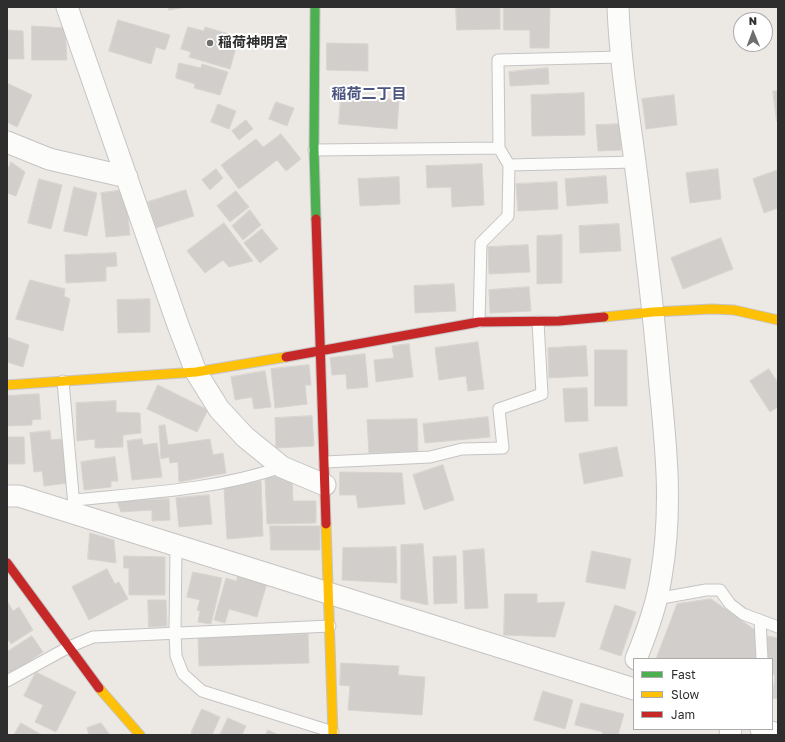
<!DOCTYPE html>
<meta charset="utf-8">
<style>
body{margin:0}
#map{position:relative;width:785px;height:742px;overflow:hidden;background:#ece8e4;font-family:"Golos Text",sans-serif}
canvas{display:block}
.frame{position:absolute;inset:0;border:8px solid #2e2e2e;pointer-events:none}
.legend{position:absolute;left:633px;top:658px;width:140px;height:72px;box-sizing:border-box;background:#fff;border:1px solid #ababab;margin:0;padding:5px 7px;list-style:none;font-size:12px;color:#2e2e2e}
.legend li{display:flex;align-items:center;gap:8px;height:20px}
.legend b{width:20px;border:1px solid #ababab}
.north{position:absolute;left:733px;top:12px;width:40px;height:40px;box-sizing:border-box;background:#fff;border:1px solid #ababab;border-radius:50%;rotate:359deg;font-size:11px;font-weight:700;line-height:16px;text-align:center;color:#2e2e2e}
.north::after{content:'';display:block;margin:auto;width:14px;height:18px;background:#706f6e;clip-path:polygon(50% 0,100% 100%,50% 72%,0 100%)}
</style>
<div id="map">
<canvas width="785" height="742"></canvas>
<div class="frame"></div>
<ul class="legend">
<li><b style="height:5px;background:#4caf50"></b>Fast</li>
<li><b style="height:5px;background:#ffc107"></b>Slow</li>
<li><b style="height:5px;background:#c62828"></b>Jam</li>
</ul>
<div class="north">N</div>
</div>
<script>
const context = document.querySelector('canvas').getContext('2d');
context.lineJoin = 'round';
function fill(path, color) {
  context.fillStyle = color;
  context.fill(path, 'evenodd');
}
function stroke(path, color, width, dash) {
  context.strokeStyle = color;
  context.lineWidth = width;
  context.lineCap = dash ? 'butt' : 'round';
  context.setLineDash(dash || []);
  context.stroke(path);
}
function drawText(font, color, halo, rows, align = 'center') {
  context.font = font + ' "Golos Text","Noto Sans JP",sans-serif';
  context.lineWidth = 4;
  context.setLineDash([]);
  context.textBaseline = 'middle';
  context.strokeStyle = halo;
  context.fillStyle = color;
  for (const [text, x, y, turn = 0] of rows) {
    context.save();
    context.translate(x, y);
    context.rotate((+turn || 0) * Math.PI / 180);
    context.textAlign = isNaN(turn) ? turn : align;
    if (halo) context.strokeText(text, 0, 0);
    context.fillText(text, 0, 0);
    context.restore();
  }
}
const building = new Path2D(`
 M 168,7 L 187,7 L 169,10 Z
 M 456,7 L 500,7 L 500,29 L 457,30 Z
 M 504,7 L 550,7 L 549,48 L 530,48 L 530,30 L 504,30 Z
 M 118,20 L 170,35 L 165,50 L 156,47 L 151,64 L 109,51 Z
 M 32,26 L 65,28 L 67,60 L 32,60 Z
 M 188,27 L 204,31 L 205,27 L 239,37 L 230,69 L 189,57 L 191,52 L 181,49 Z
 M 7,30 L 23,31 L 24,59 L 7,59 Z
 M 327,43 L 368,44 L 368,71 L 327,70 Z
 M 179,63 L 201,68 L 202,64 L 228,72 L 220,95 L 194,88 L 195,84 L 176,78 Z
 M 548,68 L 549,84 L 510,86 L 509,72 Z
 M 7,83 L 32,95 L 17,127 L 7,122 Z
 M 773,91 L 778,91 L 778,121 L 777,121 Z
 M 584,93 L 585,135 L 532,136 L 531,95 Z
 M 341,95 L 399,100 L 397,129 L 339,124 Z
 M 674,95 L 677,125 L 646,129 L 642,99 Z
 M 276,102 L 294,108 L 287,126 L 269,119 Z
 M 218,104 L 236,111 L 229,129 L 211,122 Z
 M 246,120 L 253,129 L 239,140 L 232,131 Z
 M 621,124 L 621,150 L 598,151 L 596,125 Z
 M 281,134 L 301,159 L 286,171 L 277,160 L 239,189 L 221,165 L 256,139 L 263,147 Z
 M 11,162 L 25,172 L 16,196 L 7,193 L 7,172 Z
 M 482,164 L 484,205 L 452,207 L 451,187 L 427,188 L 426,166 Z
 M 216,169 L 223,178 L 210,190 L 202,180 Z
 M 718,169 L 721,199 L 690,203 L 686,173 Z
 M 778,170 L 778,208 L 764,213 L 753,179 Z
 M 606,176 L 608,203 L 567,206 L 565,179 Z
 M 399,177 L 400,204 L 360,206 L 358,179 Z
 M 39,179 L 62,185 L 51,229 L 28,223 Z
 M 557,182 L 558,209 L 518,211 L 516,184 Z
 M 74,187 L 97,193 L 87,236 L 64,231 Z
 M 125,190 L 130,235 L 106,237 L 101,193 Z
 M 186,190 L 194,216 L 156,228 L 148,202 Z
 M 236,191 L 249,207 L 230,222 L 217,206 Z
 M 250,210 L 261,225 L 243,240 L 232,226 Z
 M 224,223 L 253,261 L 229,267 L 223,260 L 205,273 L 187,251 Z
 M 619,224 L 621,251 L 580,253 L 579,226 Z
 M 262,229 L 278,249 L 260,263 L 244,243 Z
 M 562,235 L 562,283 L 537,284 L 537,236 Z
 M 721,238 L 733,269 L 683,289 L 671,258 Z
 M 528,245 L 530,272 L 489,274 L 488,247 Z
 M 116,253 L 117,266 L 106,267 L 106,281 L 66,283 L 65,255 Z
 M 30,280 L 65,289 L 64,296 L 70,299 L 63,331 L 16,319 Z
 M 454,284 L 456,311 L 415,313 L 414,286 Z
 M 529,287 L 531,311 L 490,313 L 489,290 Z
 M 150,299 L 150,332 L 118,333 L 117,300 Z
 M 7,337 L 29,345 L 23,367 L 7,362 Z
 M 478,342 L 484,389 L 468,391 L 466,376 L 439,380 L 435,348 Z
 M 409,344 L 413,377 L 376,382 L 374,360 L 394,358 L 392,346 Z
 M 586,346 L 588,376 L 549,378 L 548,348 Z
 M 595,350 L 627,350 L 627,406 L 595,406 Z
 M 365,354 L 368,387 L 347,389 L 346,374 L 332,375 L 330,358 Z
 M 309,365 L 311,385 L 305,385 L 307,404 L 275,408 L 271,369 Z
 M 769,369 L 778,383 L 778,407 L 770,412 L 750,381 Z
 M 265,371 L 271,407 L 254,409 L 252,397 L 235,400 L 231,377 Z
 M 158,385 L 208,410 L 197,432 L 147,409 Z
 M 587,388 L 588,421 L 565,422 L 563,389 Z
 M 39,394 L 41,419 L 32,420 L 32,425 L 7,426 L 7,396 Z
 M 116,401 L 116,412 L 140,413 L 141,433 L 123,435 L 123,447 L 95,448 L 95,439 L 77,441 L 76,403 Z
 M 312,416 L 314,446 L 276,448 L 275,418 Z
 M 488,417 L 490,437 L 425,443 L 423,424 Z
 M 417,419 L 418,452 L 369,453 L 367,420 Z
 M 165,425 L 168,445 L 210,439 L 213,455 L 223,453 L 226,473 L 179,482 L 178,462 L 170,463 L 169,457 L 161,459 L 159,426 Z
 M 50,431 L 51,440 L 62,439 L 68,483 L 44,486 L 42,471 L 34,472 L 30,433 Z
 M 7,437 L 24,437 L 25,464 L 7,464 Z
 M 142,439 L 143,445 L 157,443 L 162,477 L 132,480 L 127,441 Z
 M 617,447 L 623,476 L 584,484 L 579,454 Z
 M 115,457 L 118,481 L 111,481 L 111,487 L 84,490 L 81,462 Z
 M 443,465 L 454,500 L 424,510 L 413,475 Z
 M 340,472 L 402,473 L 405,504 L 358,508 L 356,495 L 340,495 Z
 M 292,476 L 293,501 L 316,501 L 316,523 L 267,524 L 265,477 Z
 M 261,481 L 263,536 L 227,539 L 224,488 Z
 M 209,495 L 212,524 L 179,527 L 176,498 Z
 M 169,499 L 170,520 L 152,521 L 152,510 L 121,512 L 117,501 Z
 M 270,526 L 320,526 L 320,550 L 271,550 Z
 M 90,533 L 114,540 L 116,563 L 88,559 Z
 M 423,544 L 428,605 L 401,599 L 401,545 Z
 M 396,547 L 397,583 L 342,580 L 343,548 Z
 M 484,549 L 488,608 L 465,609 L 463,551 Z
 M 592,551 L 631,559 L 625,589 L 586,582 Z
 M 124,556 L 165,557 L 165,595 L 129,595 L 129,568 L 124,568 Z
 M 456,556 L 457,603 L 434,604 L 433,557 Z
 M 107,569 L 115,584 L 119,582 L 128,599 L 89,620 L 72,587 Z
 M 193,572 L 222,578 L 211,624 L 198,622 L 200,611 L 197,610 L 200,600 L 187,597 Z
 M 238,575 L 267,583 L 257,617 L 229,609 L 225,623 L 214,620 L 226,578 L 236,581 Z
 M 505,594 L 537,594 L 537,603 L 565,602 L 555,637 L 504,635 Z
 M 711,599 L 755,630 L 758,659 L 656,659 L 677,604 Z
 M 148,600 L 166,600 L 167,626 L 149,627 Z
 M 7,601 L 13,611 L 19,607 L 33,630 L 11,644 L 7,638 Z
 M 615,605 L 636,612 L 621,656 L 600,649 Z
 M 308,634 L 309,663 L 199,666 L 198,637 Z
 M 32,636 L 43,652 L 10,674 L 7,670 L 7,652 Z
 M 767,636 L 778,638 L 778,699 L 772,698 L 775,676 L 772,673 L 772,659 L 768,659 Z
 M 341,663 L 399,666 L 398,675 L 425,677 L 422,715 L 348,710 L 350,686 L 340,685 Z
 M 36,672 L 76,692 L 56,732 L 35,722 L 43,705 L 24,696 Z
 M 543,691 L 573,700 L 565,729 L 534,720 Z
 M 581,703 L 624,714 L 618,735 L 602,735 L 603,732 L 575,725 Z
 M 202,709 L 220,717 L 212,735 L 195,735 L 191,733 Z
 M 228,718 L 246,726 L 242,735 L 220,735 Z
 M 21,723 L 42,735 L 14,735 Z
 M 101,723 L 110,735 L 89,735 L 87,728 Z
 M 268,730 L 278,735 L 266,735 Z`);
fill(building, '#d1cecb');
stroke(building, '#d7d4d0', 1);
const lane = new Path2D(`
 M 499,148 L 498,60 L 621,57
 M 314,150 L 499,148 L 509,165 L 635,162
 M 479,322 L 481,243 L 508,216 L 509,165
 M 63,381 L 74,506
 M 325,462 L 430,457 L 462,449 L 503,448 L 499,409 L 542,394 L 538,322
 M 74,500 C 144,493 215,490 282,467
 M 176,545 L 175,633 L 176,656 L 183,674 L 202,691 L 333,732
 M 656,599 L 706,590 L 720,590 L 730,604 L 743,614 L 778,627
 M 760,620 L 762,659
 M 7,681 L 69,647 L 93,637 L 330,626`);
const street = new Path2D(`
 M 67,7 L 178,325 L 196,372 L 219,409 L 245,437 L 282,467 L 325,485
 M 618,7 C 620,59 628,110 635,162 C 644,233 653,304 659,376 C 666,445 673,508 661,577 C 657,605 647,632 636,659
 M 7,142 L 49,159 L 127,177
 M 7,496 L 19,496 L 634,689
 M 761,729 L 778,734
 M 730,735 L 731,729`);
const fast = new Path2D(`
 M 315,7 L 314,150 L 316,219`);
const slow = new Path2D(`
 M 604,317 L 653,312 L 712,309 L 734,310 L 778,320
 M 7,385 L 196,372 L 286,357
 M 326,524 L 333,735
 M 99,688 L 140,735`);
const jam = new Path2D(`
 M 316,219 L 326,524
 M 286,357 L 479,322 L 559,321 L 604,317
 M 7,563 L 99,688`);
stroke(lane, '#c5c4c5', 13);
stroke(street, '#c5c4c5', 23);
stroke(fast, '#c5c4c5', 11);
stroke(slow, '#c5c4c5', 11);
stroke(jam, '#c5c4c5', 11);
stroke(lane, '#fcfcfb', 11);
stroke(street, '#fcfcfb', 21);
stroke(fast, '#4caf50', 9);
stroke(slow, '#ffc107', 9);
stroke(jam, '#c62828', 9);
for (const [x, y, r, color] of [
 [210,43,4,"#706f6e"]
]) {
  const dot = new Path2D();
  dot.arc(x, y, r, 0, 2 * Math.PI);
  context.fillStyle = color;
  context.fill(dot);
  stroke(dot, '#fff', 1.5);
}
drawText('bold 14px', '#2e2e2e', '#fff', [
 ["稲荷神明宮",218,43]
], 'left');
drawText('bold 15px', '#4d5680', '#fff', [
 ["稲荷二丁目",369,94]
]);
</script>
